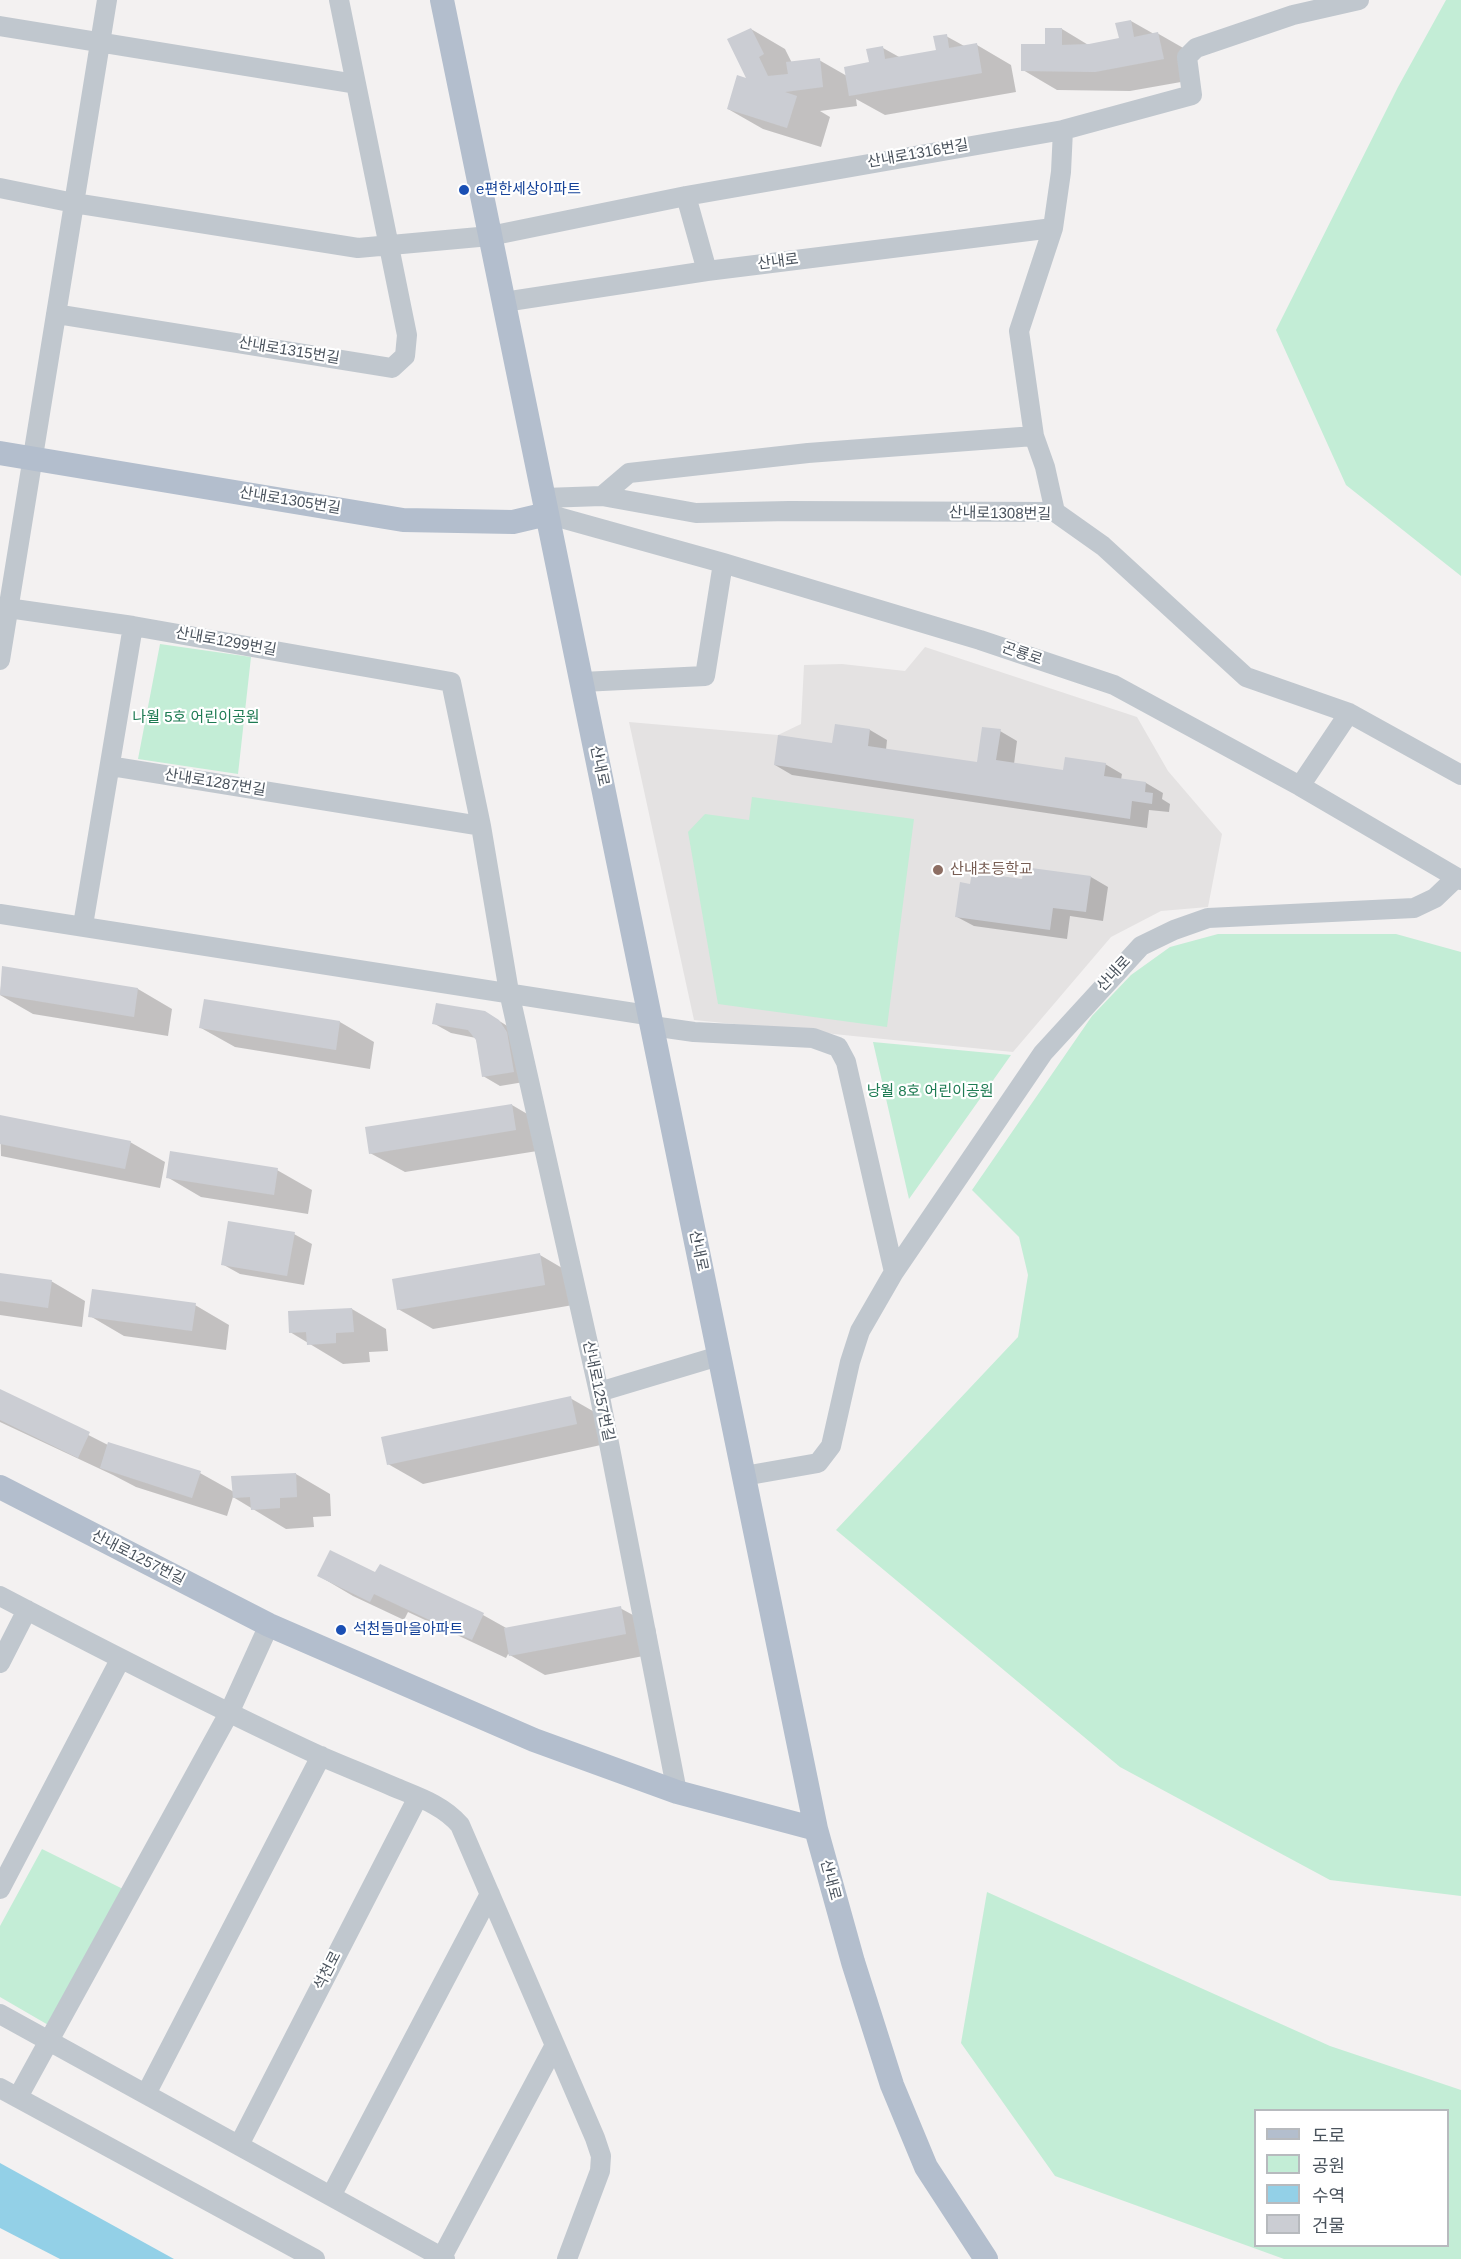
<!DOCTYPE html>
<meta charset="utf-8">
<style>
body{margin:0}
#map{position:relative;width:1461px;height:2259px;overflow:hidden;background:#f3f1f1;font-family:Helvetica,"Noto Sans KR",sans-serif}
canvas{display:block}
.legend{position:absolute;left:1254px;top:2109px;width:195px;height:138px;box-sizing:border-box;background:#fff;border:2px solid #b7babe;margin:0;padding:8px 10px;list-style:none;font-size:18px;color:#4a535d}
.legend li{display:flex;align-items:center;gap:12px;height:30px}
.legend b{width:30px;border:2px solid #b7babe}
</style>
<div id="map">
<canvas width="1461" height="2259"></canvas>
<ul class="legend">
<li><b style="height:8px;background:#b3becd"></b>도로</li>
<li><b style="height:16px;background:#c3edd6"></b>공원</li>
<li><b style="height:16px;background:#93d0e7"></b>수역</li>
<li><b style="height:16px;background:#cbcdd3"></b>건물</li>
</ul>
</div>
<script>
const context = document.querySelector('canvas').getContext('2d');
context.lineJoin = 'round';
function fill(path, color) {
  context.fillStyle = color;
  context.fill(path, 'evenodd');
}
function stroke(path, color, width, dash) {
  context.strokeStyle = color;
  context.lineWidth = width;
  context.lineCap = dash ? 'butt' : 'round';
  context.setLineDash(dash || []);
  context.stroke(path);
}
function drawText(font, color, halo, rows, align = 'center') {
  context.font = font + ' Helvetica,"Noto Sans KR",sans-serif';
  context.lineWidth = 4.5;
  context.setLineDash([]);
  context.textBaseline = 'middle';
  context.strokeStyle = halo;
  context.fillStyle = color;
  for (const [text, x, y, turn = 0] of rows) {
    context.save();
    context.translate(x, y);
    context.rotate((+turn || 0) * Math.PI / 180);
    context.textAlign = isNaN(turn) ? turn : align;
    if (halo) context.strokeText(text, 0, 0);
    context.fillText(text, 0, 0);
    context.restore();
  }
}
fill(new Path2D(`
 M 925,647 L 1137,717 L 1168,771 L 1222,834 L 1208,907 L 1161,911 L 1111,937 L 1013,1052 L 694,1020 L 629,722 L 778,735 L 801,724 L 804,665 L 842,664 L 905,671 Z`), '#e4e2e2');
fill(new Path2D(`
 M 1446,0 L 1461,0 L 1461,576 L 1346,485 L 1276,330 L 1398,87 Z
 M 160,644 L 251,657 L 238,774 L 138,759 Z
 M 752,797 L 914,819 L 887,1027 L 718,1004 L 688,832 L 705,814 L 749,820 Z
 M 1218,934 L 1396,934 L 1461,952 L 1461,1896 L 1330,1880 L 1120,1767 L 836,1530 L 1018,1337 L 1028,1275 L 1019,1237 L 972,1190 L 1092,1016 L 1131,975 L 1170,947 Z
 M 873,1042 L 1011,1055 L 909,1199 Z
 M 42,1849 L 123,1889 L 50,2026 L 0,1997 L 0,1926 Z
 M 987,1892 L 1330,2046 L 1461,2090 L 1461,2259 L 1284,2259 L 1055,2176 L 961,2043 ZM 1256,2110 L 1448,2110 L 1448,2246 L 1256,2246 Z`), '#c3edd6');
fill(new Path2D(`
 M 0,2163 L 174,2259 L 60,2259 L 0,2228 Z`), '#93d0e7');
fill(new Path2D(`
 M 1131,21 L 1154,34 L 1157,33 L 1192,53 L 1198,79 L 1130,91 L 1057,90 L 1023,70 L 1062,29 L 1090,46 L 1120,40 Z
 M 751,29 L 785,49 L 792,63 L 819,60 L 847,76 L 871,63 L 883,48 L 901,58 L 938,51 L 946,36 L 966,47 L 977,45 L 1011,65 L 1016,92 L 885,115 L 856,99 L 857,106 L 820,111 L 830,117 L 821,147 L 763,129 L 728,109 L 749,80 Z
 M 836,725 L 870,730 L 887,740 L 886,750 L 978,764 L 1000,731 L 1017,741 L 1014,764 L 1064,771 L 1105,764 L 1122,774 L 1121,780 L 1146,783 L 1163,793 L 1162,799 L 1170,804 L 1169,812 L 1149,810 L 1147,828 L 792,775 L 775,765 L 833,745 Z
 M 1091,877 L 1108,887 L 1103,921 L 1070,916 L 1067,939 L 974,926 L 957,917 L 1023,881 Z
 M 3,967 L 138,989 L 172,1009 L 168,1036 L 33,1014 L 0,995 Z
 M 205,1001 L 340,1022 L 374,1042 L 370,1069 L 235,1047 L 201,1028 Z
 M 485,1012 L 517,1032 L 530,1081 L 500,1086 L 483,1076 L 476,1038 L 451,1033 L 433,1023 Z
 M 512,1105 L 546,1125 L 550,1149 L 405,1172 L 370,1153 Z
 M 0,1117 L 130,1142 L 165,1162 L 160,1188 L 1,1156 Z
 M 277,1170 L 312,1190 L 308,1214 L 201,1197 L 167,1177 Z
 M 294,1234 L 312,1244 L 304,1285 L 240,1274 L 222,1264 Z
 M 540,1255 L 574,1275 L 579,1304 L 433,1329 L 398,1309 Z
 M 0,1274 L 51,1281 L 85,1301 L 82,1327 L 0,1315 Z
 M 195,1305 L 229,1325 L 226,1350 L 124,1336 L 90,1316 Z
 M 352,1309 L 386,1329 L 388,1351 L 369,1352 L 370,1362 L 343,1364 L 290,1332 Z
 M 0,1390 L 108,1445 L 200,1473 L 234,1492 L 296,1474 L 330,1494 L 331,1516 L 313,1517 L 314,1527 L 286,1529 L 233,1497 L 227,1516 L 136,1487 L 113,1475 L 0,1422 Z
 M 570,1398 L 605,1418 L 610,1443 L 423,1484 L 388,1464 Z
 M 380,1566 L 483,1615 L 508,1629 L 620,1608 L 655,1627 L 659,1653 L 545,1675 L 508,1654 L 506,1658 L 408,1612 L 404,1620 L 353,1596 L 319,1576 L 376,1574 Z`), '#0003');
fill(new Path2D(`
 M 1131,20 L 1134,37 L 1158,32 L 1164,59 L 1095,72 L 1021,71 L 1021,44 L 1045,44 L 1045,28 L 1062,28 L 1062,45 L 1089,44 L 1119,38 L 1115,23 Z
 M 751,28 L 764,54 L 759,57 L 768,76 L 788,74 L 786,62 L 820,58 L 823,87 L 785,92 L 797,96 L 787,128 L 727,109 L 737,75 L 746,78 L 727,39 Z
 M 947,34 L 949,48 L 977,43 L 982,73 L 849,96 L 844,67 L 869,62 L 866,49 L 883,46 L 885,59 L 936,50 L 933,36 Z
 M 835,724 L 870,729 L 868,746 L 977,762 L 982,727 L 1001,729 L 996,760 L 1063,770 L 1065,757 L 1106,763 L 1104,776 L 1146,782 L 1145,792 L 1153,793 L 1152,804 L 1132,801 L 1130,819 L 774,765 L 778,735 L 832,743 Z
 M 1024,867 L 1091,876 L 1086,912 L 1053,908 L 1050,930 L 955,917 L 960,882 L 970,884 L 972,872 L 1022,879 Z
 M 2,966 L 138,988 L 134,1017 L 0,995 Z
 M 204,999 L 340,1021 L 336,1050 L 199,1028 Z
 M 436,1003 L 485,1011 L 499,1020 L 507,1032 L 514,1072 L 482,1077 L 476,1040 L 468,1030 L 432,1024 Z
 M 512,1104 L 516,1130 L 369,1154 L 365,1127 Z
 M 0,1115 L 131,1141 L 125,1169 L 0,1144 Z
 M 170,1151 L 278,1168 L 274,1195 L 166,1178 Z
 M 228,1221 L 295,1232 L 287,1276 L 221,1265 Z
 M 540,1253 L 545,1285 L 397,1310 L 392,1279 Z
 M 0,1273 L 52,1280 L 48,1308 L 0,1301 Z
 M 92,1289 L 196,1303 L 192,1331 L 88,1317 Z
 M 352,1308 L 354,1332 L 336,1333 L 336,1343 L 307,1345 L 306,1332 L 289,1333 L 288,1311 Z
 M 0,1389 L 90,1432 L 78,1458 L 0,1420 Z
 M 571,1396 L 577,1424 L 387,1465 L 381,1437 Z
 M 108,1442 L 201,1471 L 192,1498 L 100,1468 Z
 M 296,1473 L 297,1497 L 280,1498 L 280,1508 L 251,1510 L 250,1497 L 233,1498 L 231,1476 Z
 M 330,1550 L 375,1572 L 380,1564 L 484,1613 L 472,1640 L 374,1594 L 370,1602 L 317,1576 Z
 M 621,1606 L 626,1634 L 509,1656 L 504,1628 Z`), '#cbcdd3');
stroke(new Path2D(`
 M 0,26 L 356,84
 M 0,188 L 74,203 L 358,248 L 490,236 L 686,196 L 1063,130 L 1192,95 L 1187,57 L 1196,48 L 1293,15 L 1359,0
 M 686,196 L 707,271
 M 504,302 L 707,271 L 1053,228
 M 56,314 L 392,368 L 405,356 L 407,335 L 339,0
 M 602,496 L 629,473 L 808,453 L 1034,436
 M 544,498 L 602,496 L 696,513 L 789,511 L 1055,512 L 1103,546 L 1246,677 L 1349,713 L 1461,775
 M 1055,512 L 1045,467 L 1034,436 L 1019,331 L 1053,228 L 1061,172 L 1063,130
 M 547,514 L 723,563 L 980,640 L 1114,685 L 1300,786 L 1461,880
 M 0,607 L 133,626 L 451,682 L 481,826 L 509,992 L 599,1392 L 677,1792
 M 0,660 L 107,0
 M 582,682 L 705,676 L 723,563
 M 110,766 L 481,826
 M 1300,786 L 1349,713
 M 0,914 L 647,1015 L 652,1026 L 694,1032 L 813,1038 L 838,1047 L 846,1062 L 894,1272
 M 83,925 L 133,626
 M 599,1392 L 719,1356
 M 744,1476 L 818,1463 L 831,1446 L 850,1362 L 860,1331 L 894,1272 L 1043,1053 L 1141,946 L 1174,930 L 1208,918 L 1414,908 L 1435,898 L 1456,878
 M 0,1596 C 105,1651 210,1705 318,1755 C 343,1766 369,1776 394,1787 C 418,1797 443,1805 460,1825 L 595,2138 L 601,2156 L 600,2171 L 567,2259
 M 0,1663 L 27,1610
 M 0,1889 L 120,1660
 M 0,2014 L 445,2259
 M 0,2088 L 315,2259
 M 146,2094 L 321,1756
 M 18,2097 L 229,1713 L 269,1625
 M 239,2145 L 418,1797
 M 331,2196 L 490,1894
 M 442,2257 L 555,2045`), '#c0c7ce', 20);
stroke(new Path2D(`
 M 442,0 L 816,1829 L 853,1962 L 892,2085 L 926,2167 L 986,2259
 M 0,453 L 403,520 L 513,522 L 547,514
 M 0,1487 L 269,1625 L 534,1740 L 677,1792 L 816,1829`), '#b3becd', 24);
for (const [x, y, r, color] of [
 [464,190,6,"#1a4fb4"],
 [938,870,6,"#8d6e63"],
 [341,1630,6,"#1a4fb4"]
]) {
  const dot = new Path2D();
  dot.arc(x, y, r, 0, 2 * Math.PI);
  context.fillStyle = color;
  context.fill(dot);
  stroke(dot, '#fff', 2);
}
drawText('15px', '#4a535d', '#fff', [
 ["산내로1316번길",918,154,-10],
 ["산내로",778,262,-7],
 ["산내로1315번길",289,351,9],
 ["산내로1305번길",290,501,9],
 ["산내로1308번길",1000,514,1],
 ["산내로1299번길",226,642,10],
 ["곤룡로",1022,654,19],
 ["산내로",599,766,78],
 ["산내로1287번길",215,783,9],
 ["산내로",1114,974,-47],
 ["산내로",698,1251,78],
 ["산내로1257번길",598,1391,78],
 ["산내로1257번길",138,1558,27],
 ["산내로",830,1880,75],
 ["석천로",328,1971,-63]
]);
drawText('15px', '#164399', '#fff', [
 ["e편한세상아파트",476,190],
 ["석천들마을아파트",353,1630]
], 'left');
drawText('15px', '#1e7b53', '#fff', [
 ["나월 5호 어린이공원",196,718],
 ["낭월 8호 어린이공원",930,1092]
]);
drawText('15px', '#785e54', '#fff', [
 ["산내초등학교",950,870]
], 'left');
</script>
